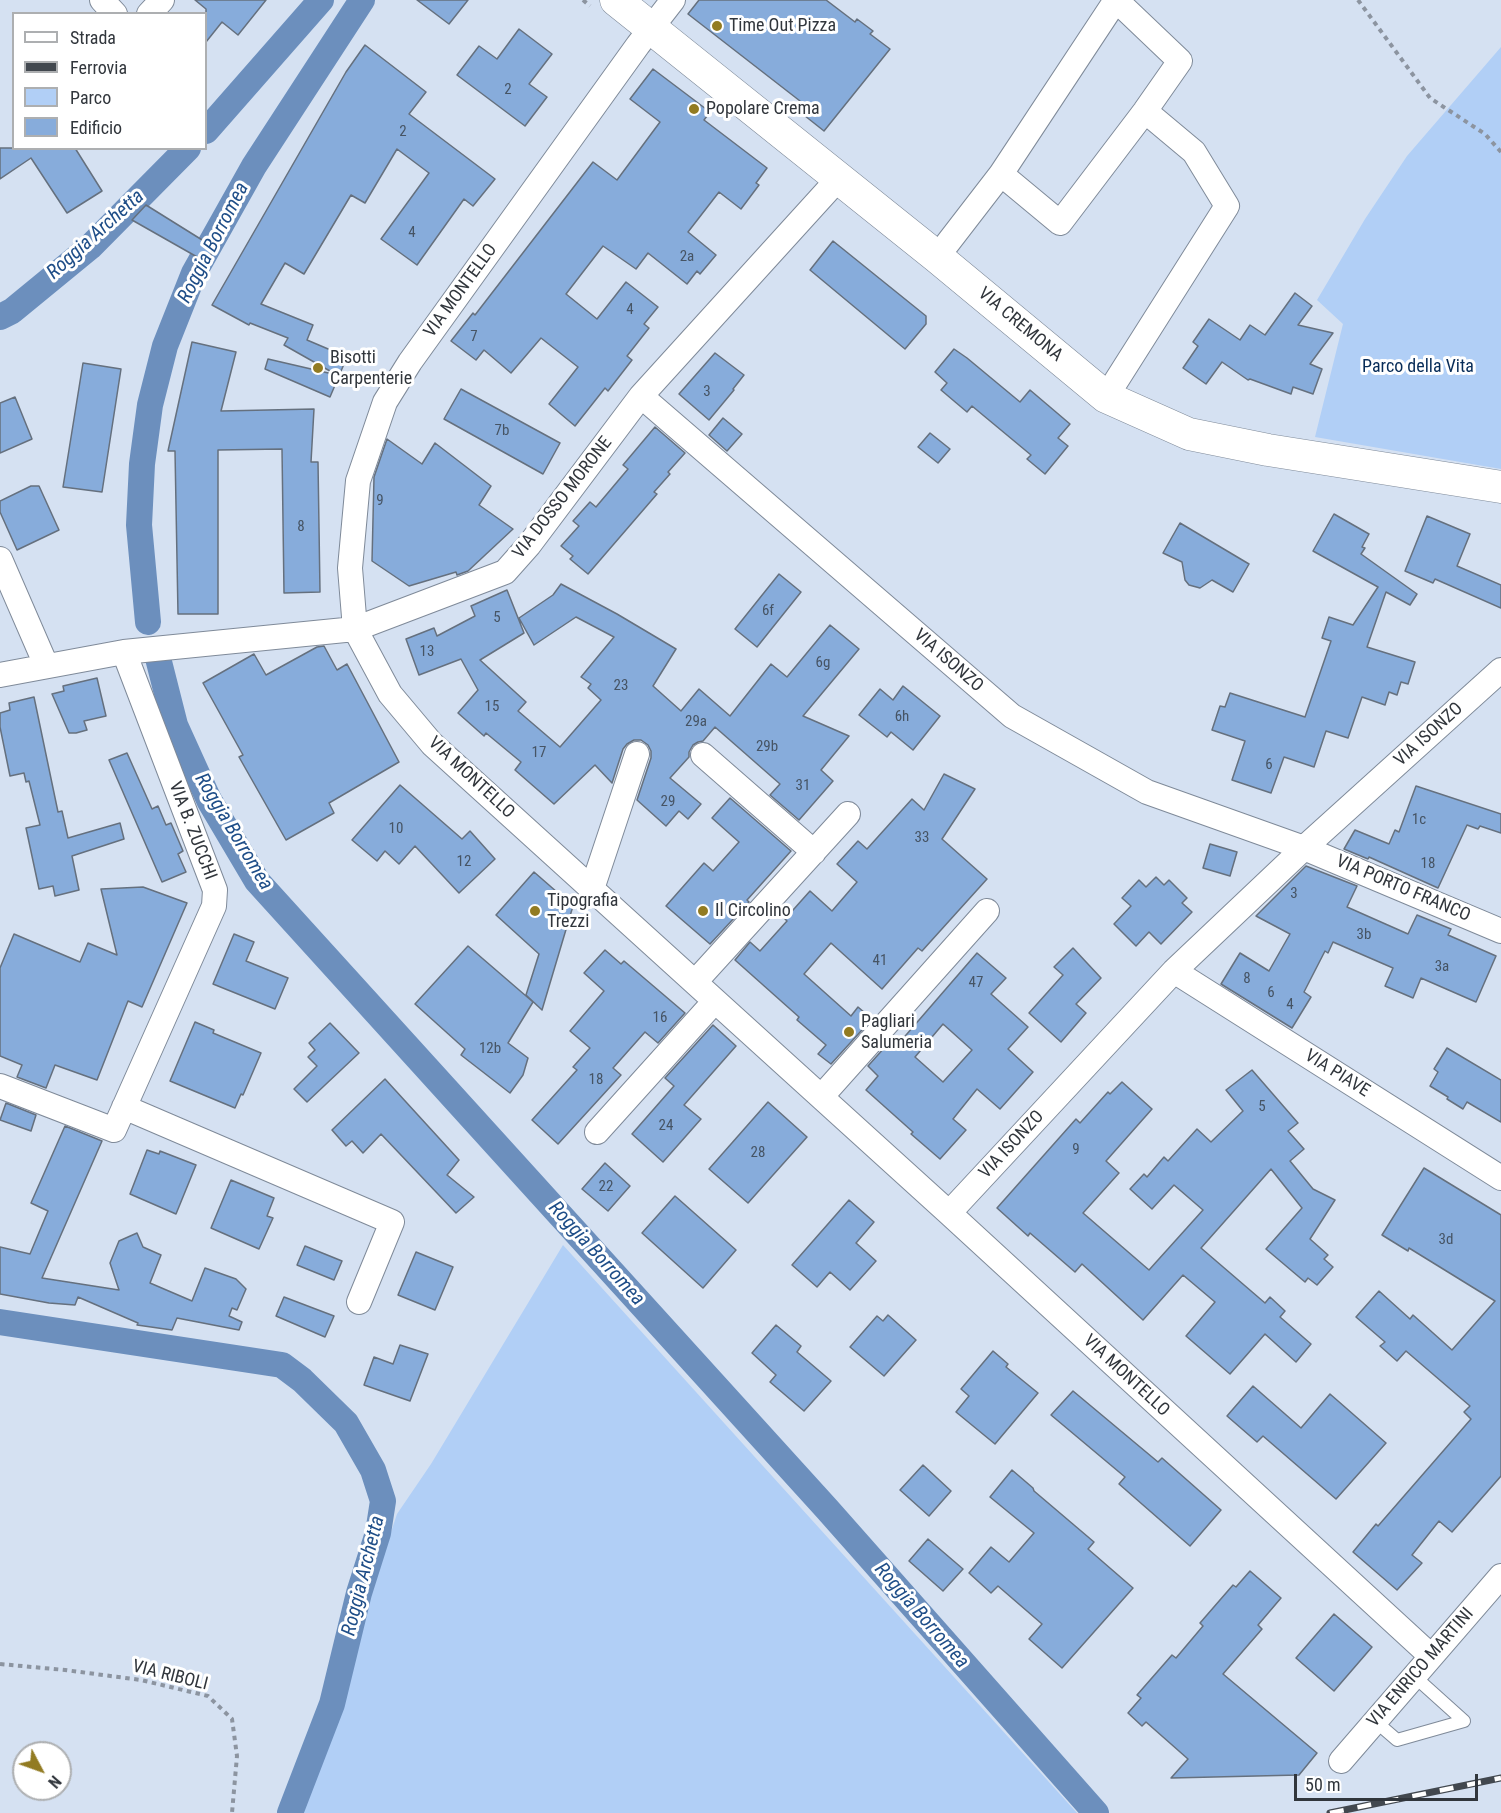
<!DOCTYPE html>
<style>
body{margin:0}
#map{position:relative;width:1501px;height:1813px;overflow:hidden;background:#d5e1f2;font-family:"Roboto Condensed",sans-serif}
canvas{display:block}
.legend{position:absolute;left:12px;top:12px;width:195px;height:138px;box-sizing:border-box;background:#fff;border:2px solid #adafb1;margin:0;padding:8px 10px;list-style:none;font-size:18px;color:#31363c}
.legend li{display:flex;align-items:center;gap:12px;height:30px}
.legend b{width:30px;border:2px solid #adafb1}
.north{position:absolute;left:12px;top:1741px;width:60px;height:60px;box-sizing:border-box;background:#fff;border:2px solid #adafb1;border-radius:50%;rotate:131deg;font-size:16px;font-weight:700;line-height:24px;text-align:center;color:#31363c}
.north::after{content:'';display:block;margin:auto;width:21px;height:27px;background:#927b22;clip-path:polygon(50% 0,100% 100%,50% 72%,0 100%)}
.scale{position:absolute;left:1294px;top:1774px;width:184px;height:27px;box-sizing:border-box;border:3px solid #31363c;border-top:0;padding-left:8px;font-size:18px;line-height:21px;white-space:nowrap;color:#31363c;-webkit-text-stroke:4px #fff;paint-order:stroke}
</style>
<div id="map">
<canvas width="1501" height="1813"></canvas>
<ul class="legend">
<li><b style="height:8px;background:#fff"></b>Strada</li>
<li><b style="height:8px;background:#42484f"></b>Ferrovia</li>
<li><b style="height:16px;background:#b1cff6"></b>Parco</li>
<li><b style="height:16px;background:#87acdb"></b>Edificio</li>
</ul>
<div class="north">N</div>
<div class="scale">50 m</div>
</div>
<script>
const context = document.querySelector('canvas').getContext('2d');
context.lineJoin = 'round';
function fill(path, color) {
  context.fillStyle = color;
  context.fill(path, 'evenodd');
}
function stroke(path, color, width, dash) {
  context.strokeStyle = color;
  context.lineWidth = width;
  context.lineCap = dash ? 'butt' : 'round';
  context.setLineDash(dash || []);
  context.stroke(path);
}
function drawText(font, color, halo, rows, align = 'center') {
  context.font = font + ' "Roboto Condensed",sans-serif';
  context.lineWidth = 6;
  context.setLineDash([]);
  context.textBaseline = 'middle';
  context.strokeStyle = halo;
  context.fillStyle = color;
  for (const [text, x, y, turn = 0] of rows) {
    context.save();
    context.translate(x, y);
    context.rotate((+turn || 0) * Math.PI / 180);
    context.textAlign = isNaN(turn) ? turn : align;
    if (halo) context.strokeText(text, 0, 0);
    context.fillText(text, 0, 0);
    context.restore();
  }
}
fill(new Path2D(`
 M 1501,47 L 1501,469 L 1315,437 L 1343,324 L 1317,300 L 1365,219 L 1407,156 Z
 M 563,1245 L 1077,1813 L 296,1813 L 337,1709 L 356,1638 L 397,1514 L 431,1464 Z`), '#b1cff6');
stroke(new Path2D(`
 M 206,131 L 321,0
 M 0,317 L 12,311 L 90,247 L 188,148
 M 148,622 L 139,525 L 142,464 L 150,405 L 165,346 L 194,273 L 254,166 L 362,0
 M 158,658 L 175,725 L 209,800 L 257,881 L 827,1509 L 1096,1813
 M 0,1322 L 282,1365 L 302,1380 L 346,1423 L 373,1470 L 383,1501 L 378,1533 L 359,1593 L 332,1704 L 290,1813`), '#6c8fbd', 26);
const building = new Path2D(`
 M 195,0 L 266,0 L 238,35 L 222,22 L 206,42 L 206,9 Z
 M 417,0 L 468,0 L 449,24 Z
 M 699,0 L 826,0 L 855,22 L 857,19 L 873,31 L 870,34 L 890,49 L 824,131 L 795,108 L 800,101 L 688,14 Z
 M 519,29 L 552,54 L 529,84 L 547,97 L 525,126 L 457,75 L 479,46 L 497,59 Z
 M 365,45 L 426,92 L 409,114 L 495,179 L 473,206 L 464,199 L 417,265 L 381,239 L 429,173 L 397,149 L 365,203 L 351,195 L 304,274 L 285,263 L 261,304 L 313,325 L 307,340 L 347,357 L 330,397 L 265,369 L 268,359 L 337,375 L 284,345 L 288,338 L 250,323 L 249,325 L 212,305 L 346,72 Z
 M 653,69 L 710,112 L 704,120 L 767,168 L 756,183 L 759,185 L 741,209 L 719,192 L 688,232 L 716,255 L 700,274 L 697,271 L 687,284 L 648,253 L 636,269 L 603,246 L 566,294 L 597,319 L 626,282 L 658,307 L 644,324 L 649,328 L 627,356 L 632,360 L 608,391 L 605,388 L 575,426 L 549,404 L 578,367 L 541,338 L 511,373 L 484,350 L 476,360 L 451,341 L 473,313 L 475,315 L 593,162 L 617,180 L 660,122 L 630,99 Z
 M 0,148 L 75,148 L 102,191 L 67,213 L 31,158 L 0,179 Z
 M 146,205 L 215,248 L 206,262 L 132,220 Z
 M 833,241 L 926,316 L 926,324 L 905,349 L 810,270 Z
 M 1295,293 L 1312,306 L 1298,325 L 1333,333 L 1310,364 L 1322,369 L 1313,394 L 1293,387 L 1291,394 L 1250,379 L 1248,380 L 1222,362 L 1206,384 L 1183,368 L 1198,346 L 1193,342 L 1209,319 L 1240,340 L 1250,325 L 1265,335 Z
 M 192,342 L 236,352 L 221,411 L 314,409 L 311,462 L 318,462 L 320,592 L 284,593 L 282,449 L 218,450 L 218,614 L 178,614 L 175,451 L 168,451 Z
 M 954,349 L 967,358 L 1020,402 L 1030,390 L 1070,424 L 1058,438 L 1068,446 L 1045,474 L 1027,459 L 1031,455 L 972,406 L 967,412 L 941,390 L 947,383 L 935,372 Z
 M 715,353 L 744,375 L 733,389 L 734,390 L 709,420 L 679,394 Z
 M 83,363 L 121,369 L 102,492 L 63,487 Z
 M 461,389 L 560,443 L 543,474 L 444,419 Z
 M 15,397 L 32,439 L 0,453 L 0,403 Z
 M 723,418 L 742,434 L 727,451 L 709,435 Z
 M 655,427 L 685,453 L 668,472 L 670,474 L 654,492 L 657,494 L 588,574 L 570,559 L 573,556 L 561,546 L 579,526 L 573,521 L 590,502 L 596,507 L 628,469 L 623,465 Z
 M 930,433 L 950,449 L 938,463 L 918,447 Z
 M 387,439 L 422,464 L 435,443 L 491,486 L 479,505 L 513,529 L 468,571 L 457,575 L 456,572 L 409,586 L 372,561 L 374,477 Z
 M 31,486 L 39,486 L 59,530 L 17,550 L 0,512 L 0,501 Z
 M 1334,514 L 1369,534 L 1362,547 L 1365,548 L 1361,554 L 1417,594 L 1410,605 L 1386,592 L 1367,647 L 1415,662 L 1408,684 L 1401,682 L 1397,695 L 1389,692 L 1385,705 L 1362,697 L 1348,738 L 1326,731 L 1314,767 L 1284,757 L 1271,793 L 1232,780 L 1245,741 L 1212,730 L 1220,706 L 1225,707 L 1230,693 L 1305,717 L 1331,641 L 1322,638 L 1329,617 L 1353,625 L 1378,587 L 1313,551 Z
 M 1427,516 L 1470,534 L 1457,566 L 1501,585 L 1501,608 L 1435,579 L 1433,583 L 1405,571 Z
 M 1180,523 L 1249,564 L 1233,592 L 1212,580 L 1200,588 L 1189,585 L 1185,580 L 1182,562 L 1163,553 Z
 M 779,574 L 801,592 L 757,647 L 735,629 Z
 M 561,584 L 617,614 L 676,649 L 653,686 L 681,711 L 699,689 L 730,716 L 771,664 L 787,677 L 830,625 L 859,649 L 803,716 L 849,736 L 821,770 L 833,781 L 799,820 L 770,795 L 780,784 L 715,727 L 703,741 L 698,742 L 693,745 L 689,752 L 689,757 L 670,778 L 701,804 L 688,819 L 679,811 L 666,826 L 637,800 L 651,758 L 651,751 L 648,745 L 641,740 L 634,740 L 627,744 L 623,749 L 612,783 L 595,765 L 554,804 L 515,770 L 521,762 L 486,733 L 484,736 L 458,713 L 478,690 L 461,659 L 419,675 L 406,639 L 434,628 L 437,636 L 475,616 L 471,606 L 507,590 L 524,633 L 480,660 L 526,702 L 518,711 L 560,747 L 601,700 L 588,688 L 591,684 L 581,677 L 614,637 L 576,617 L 534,645 L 519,618 L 553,595 Z
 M 324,646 L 337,670 L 347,664 L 399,762 L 329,803 L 334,813 L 286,840 L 239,757 L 243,755 L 203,683 L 254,654 L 266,675 L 317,647 Z
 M 97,678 L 106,716 L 84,721 L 87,730 L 76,733 L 69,733 L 52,694 L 64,691 L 63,686 Z
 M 903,686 L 940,716 L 913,750 L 891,732 L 887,737 L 859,715 L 880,689 L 893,700 Z
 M 34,697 L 58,812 L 62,811 L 68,838 L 120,823 L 124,839 L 72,856 L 79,890 L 55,896 L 53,886 L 39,889 L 26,828 L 40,825 L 29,781 L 26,782 L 24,773 L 10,776 L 0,727 L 0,713 L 10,710 L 9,703 Z
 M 127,753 L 152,809 L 158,806 L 166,825 L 171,823 L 183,851 L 178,854 L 186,872 L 162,882 L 109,760 Z
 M 944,774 L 975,789 L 942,839 L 987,879 L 922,951 L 918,948 L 882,989 L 831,943 L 804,974 L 851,1016 L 858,1007 L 872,1019 L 831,1064 L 818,1054 L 826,1045 L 797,1020 L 799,1017 L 735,960 L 750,942 L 760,951 L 787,921 L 785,919 L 810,891 L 832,911 L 857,882 L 837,864 L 858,841 L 867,849 L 912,799 L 924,810 Z
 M 400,785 L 462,839 L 470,831 L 495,859 L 459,893 L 415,846 L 399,864 L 385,851 L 377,861 L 352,840 Z
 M 1416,786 L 1501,814 L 1501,833 L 1480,826 L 1478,829 L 1467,825 L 1438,888 L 1369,857 L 1368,859 L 1344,849 L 1355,830 L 1389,844 L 1395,830 L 1399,832 Z
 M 730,798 L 791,851 L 747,900 L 749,902 L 710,944 L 666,906 L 704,863 L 713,871 L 739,842 L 712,818 Z
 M 1210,844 L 1237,852 L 1230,876 L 1203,868 Z
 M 1306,866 L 1357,886 L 1347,907 L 1408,934 L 1417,915 L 1451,929 L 1448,935 L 1496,956 L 1476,1002 L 1421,978 L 1413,998 L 1385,986 L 1393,968 L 1333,942 L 1328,953 L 1325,951 L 1304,992 L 1311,997 L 1292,1028 L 1221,984 L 1240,953 L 1269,971 L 1290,934 L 1256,916 Z
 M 534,872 L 573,906 L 542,1010 L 526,995 L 539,954 L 496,915 Z
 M 1156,877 L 1164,885 L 1169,880 L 1187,898 L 1182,903 L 1192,912 L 1161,944 L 1149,932 L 1136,946 L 1114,924 L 1131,906 L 1122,898 L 1139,880 L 1146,887 Z
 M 143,887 L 187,903 L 142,1007 L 128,1001 L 97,1080 L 55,1065 L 46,1088 L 17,1077 L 22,1065 L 0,1056 L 0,968 L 14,934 L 80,962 L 88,943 L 117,955 L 101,889 Z
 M 234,934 L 254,942 L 246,961 L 288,978 L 275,1009 L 213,984 Z
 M 468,946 L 533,1002 L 508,1043 L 528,1058 L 523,1075 L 510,1093 L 461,1055 L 465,1049 L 415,1004 Z
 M 1073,948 L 1101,978 L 1076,1004 L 1086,1013 L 1061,1042 L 1029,1013 L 1063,975 L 1054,967 Z
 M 605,950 L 621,964 L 624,961 L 685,1013 L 658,1043 L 645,1032 L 613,1068 L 621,1075 L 558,1144 L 532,1120 L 577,1070 L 573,1067 L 590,1048 L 570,1031 L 604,991 L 584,973 Z
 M 977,953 L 1006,978 L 991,994 L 1028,1027 L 1008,1049 L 1033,1072 L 1000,1109 L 977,1089 L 953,1119 L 966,1130 L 940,1159 L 911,1134 L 913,1132 L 866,1090 L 878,1076 L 868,1066 L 894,1037 L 900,1042 ZM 943,1024 L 972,1050 L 943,1082 L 915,1057 Z
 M 195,1022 L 214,1030 L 213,1033 L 261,1053 L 243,1095 L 241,1094 L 235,1108 L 170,1081 Z
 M 330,1023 L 359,1053 L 307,1102 L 294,1089 L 317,1066 L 308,1057 L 315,1050 L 309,1043 Z
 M 713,1025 L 736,1046 L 684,1105 L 701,1119 L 663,1162 L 632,1134 L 674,1086 L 665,1078 Z
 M 1447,1048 L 1501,1080 L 1501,1122 L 1467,1102 L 1463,1109 L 1447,1099 L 1448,1097 L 1430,1086 L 1438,1072 L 1434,1069 Z
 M 1252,1070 L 1298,1123 L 1288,1131 L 1304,1149 L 1290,1161 L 1313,1189 L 1335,1200 L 1310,1239 L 1328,1255 L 1324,1259 L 1333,1267 L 1317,1285 L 1308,1278 L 1305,1282 L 1266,1249 L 1302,1208 L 1271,1169 L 1201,1248 L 1265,1303 L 1270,1297 L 1285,1311 L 1280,1317 L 1311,1344 L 1296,1362 L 1265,1334 L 1230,1374 L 1186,1336 L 1215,1302 L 1183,1275 L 1143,1320 L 1082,1264 L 1075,1272 L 1030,1233 L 1028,1236 L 997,1208 L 1076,1119 L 1080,1123 L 1108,1092 L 1110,1094 L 1122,1082 L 1152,1109 L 1106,1161 L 1119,1173 L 1083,1213 L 1149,1270 L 1203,1210 L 1174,1185 L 1152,1209 L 1130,1189 L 1144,1174 L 1147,1177 L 1164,1157 L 1168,1161 L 1197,1129 L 1211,1142 L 1243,1111 L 1226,1090 Z
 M 385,1079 L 459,1160 L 447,1175 L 474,1197 L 456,1213 L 381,1134 L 363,1153 L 352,1141 L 346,1146 L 332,1130 Z
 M 768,1102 L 807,1137 L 748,1203 L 709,1169 Z
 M 6,1103 L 36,1115 L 31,1131 L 0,1120 Z
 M 65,1126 L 102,1141 L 42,1278 L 119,1290 L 110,1263 L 119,1241 L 137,1233 L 143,1247 L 161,1255 L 150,1283 L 192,1301 L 205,1268 L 236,1279 L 246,1289 L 237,1310 L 232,1308 L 229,1316 L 242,1322 L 239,1330 L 177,1318 L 172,1330 L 137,1325 L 138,1323 L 78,1297 L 75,1305 L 49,1303 L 0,1294 L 0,1247 L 30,1254 L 48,1211 L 31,1203 Z
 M 147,1150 L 159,1154 L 160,1151 L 196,1165 L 176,1214 L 130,1194 Z
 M 605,1163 L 630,1186 L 608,1211 L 582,1189 Z
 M 1424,1168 L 1501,1215 L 1501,1476 L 1452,1532 L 1439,1521 L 1412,1555 L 1422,1563 L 1397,1590 L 1353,1552 L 1376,1524 L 1378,1526 L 1471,1419 L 1464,1412 L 1470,1406 L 1406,1351 L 1397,1361 L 1380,1346 L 1385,1342 L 1356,1317 L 1379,1291 L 1410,1319 L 1413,1315 L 1452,1350 L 1495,1301 L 1409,1248 L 1408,1251 L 1382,1235 Z
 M 231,1180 L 274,1198 L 267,1216 L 273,1218 L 259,1249 L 211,1228 Z
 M 675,1196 L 736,1250 L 703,1288 L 642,1233 Z
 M 849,1200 L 874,1222 L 856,1243 L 876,1261 L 850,1290 L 830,1272 L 817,1287 L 792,1265 Z
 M 305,1246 L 342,1261 L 334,1280 L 297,1265 Z
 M 416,1252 L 453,1267 L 435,1310 L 398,1295 Z
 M 284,1297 L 334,1316 L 325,1337 L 276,1316 Z
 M 888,1315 L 916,1340 L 884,1376 L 850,1347 L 877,1316 L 883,1321 Z
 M 776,1325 L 801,1346 L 797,1352 L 831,1381 L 804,1411 L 770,1382 L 776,1375 L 752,1353 Z
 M 400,1345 L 428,1354 L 410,1401 L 364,1385 L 374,1357 L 393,1364 Z
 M 993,1351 L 1008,1364 L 1006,1367 L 1038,1393 L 995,1444 L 956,1412 L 969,1396 L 961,1389 Z
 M 1253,1386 L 1301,1428 L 1330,1394 L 1386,1443 L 1336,1499 L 1263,1436 L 1257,1442 L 1227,1416 Z
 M 1073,1391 L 1158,1462 L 1162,1458 L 1221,1510 L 1190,1546 L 1119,1484 L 1125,1477 L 1051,1415 Z
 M 923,1465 L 951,1491 L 929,1516 L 900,1490 Z
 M 1012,1470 L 1033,1488 L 1034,1491 L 1094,1542 L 1088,1549 L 1133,1588 L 1062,1668 L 1029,1639 L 1042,1624 L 998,1586 L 991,1593 L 969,1573 L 991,1547 L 1009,1562 L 1034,1533 L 990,1497 Z
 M 928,1539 L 963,1569 L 943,1591 L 909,1561 Z
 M 1250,1571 L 1281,1598 L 1258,1625 L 1262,1629 L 1223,1674 L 1317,1753 L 1299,1775 L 1171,1778 L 1188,1759 L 1146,1722 L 1142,1726 L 1128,1713 L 1141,1698 L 1137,1695 L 1172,1655 L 1176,1658 L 1203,1626 L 1200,1623 L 1233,1585 L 1236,1587 Z
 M 1334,1614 L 1372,1647 L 1334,1691 L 1296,1658 Z`);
fill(building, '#87acdb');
stroke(building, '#65707e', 1.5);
const service = new Path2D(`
 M 1375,1721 L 1397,1740 L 1464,1721 L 1414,1676`);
const minor = new Path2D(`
 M 102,0 L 115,14
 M 673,0 L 638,45 L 410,362 L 385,402 L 358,481 L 350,568 L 355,629 L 390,694 L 432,744 L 949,1213 L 1431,1656
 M 149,14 L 162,0
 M 937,257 L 1001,174 L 1116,0 L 1180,61 L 1145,111 L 1060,223 L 1001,174
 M 641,396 L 1012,716 L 1147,792 L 1304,848 L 1501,931
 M 1106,397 L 1227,206 L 1194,152 L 1145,111
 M 0,559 L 46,665
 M 0,675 L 124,652 L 355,629 L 505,572 L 529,545 L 641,396 L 839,178
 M 703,755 L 814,852
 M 592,889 L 637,754
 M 1174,971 L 1501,1178
 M 695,982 L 848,814
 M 0,1086 L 114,1130 L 214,906 L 215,890 L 124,652
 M 821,1097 L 987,911
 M 124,1107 L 392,1222 L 359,1302
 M 597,1132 L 715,1001
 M 949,1213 L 1174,971 L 1304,848 L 1501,670
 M 1341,1761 L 1501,1576`);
const tertiary = new Path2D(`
 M 616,0 L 937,257 L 1106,397 L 1189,434 L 1268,450 L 1501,487`);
stroke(service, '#7f8a99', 14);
stroke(minor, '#7f8a99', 26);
stroke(tertiary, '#7f8a99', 33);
stroke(new Path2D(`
 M 583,0 L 590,6
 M 1358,0 L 1430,98 L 1485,134 L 1501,152
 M 0,1664 L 65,1670 L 141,1680 L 208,1696 L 232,1719 L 237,1756 L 232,1813`), '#8c94a0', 4, [4.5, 4.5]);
stroke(service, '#fff', 12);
stroke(minor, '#fff', 24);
stroke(tertiary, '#fff', 32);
const rail = new Path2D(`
 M 1330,1813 L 1501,1778`);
stroke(rail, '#42484f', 7);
stroke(rail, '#fff', 4.5, [14]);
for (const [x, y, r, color] of [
 [717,26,6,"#927b22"],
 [694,109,6,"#927b22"],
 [318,368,6,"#927b22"],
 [535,911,6,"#927b22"],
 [703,911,6,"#927b22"],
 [849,1032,6,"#927b22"]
]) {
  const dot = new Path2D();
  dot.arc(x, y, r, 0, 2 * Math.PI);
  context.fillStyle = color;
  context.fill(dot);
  stroke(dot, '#fff', 2);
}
drawText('15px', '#465464', null, [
 ["2",508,90],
 ["2",403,132],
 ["4",412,233],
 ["2a",687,257],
 ["4",630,310],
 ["7",474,337],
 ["3",707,392],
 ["7b",502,431],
 ["9",380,501],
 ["8",301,527],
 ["6f",768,611],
 ["5",497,618],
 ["13",427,652],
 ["6g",823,663],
 ["23",621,686],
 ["15",492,707],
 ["6h",902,717],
 ["29a",696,722],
 ["29b",767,747],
 ["17",539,753],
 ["6",1269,765],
 ["31",803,786],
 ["29",668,802],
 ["1c",1419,820],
 ["10",396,829],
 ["33",922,838],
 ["12",464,862],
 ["18",1428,864],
 ["3",1294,894],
 ["3b",1364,935],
 ["41",880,961],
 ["3a",1442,967],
 ["8",1247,979],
 ["47",976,983],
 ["6",1271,993],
 ["4",1290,1005],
 ["16",660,1018],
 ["12b",490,1049],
 ["18",596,1080],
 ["5",1262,1107],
 ["24",666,1126],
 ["9",1076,1150],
 ["28",758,1153],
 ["22",606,1187],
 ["3d",1446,1240]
]);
drawText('18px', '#31363c', '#fff', [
 ["Time Out Pizza",729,26],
 ["Popolare Crema",706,109],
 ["Bisotti",330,358],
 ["Carpenterie",330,379],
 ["Tipografia",547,901],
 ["Trezzi",547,922],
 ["Il Circolino",715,911],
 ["Pagliari",861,1022],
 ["Salumeria",861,1043]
], 'left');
drawText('18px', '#31363c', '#fff', [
 ["VIA MONTELLO",461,291,-54],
 ["VIA CREMONA",1020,325,40],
 ["VIA DOSSO MORONE",563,498,-52],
 ["VIA ISONZO",948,661,41],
 ["VIA ISONZO",1429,735,-42],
 ["VIA MONTELLO",471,778,43],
 ["VIA B. ZUCCHI",192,831,69],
 ["VIA PORTO FRANCO",1403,889,23],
 ["VIA PIAVE",1337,1074,32],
 ["VIA ISONZO",1012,1145,-47],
 ["VIA MONTELLO",1126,1376,43],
 ["VIA ENRICO MARTINI",1421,1668,-49],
 ["VIA RIBOLI",170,1676,14]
]);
drawText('18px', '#072c58', '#fff', [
 ["Parco della Vita",1418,367]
]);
drawText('italic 20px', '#1f4e88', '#fff', [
 ["Roggia Archetta",96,235,-42],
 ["Roggia Borromea",214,243,-63],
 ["Roggia Borromea",233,832,59],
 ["Roggia Borromea",596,1254,48],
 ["Roggia Archetta",364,1576,-76],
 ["Roggia Borromea",921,1616,49]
]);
</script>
